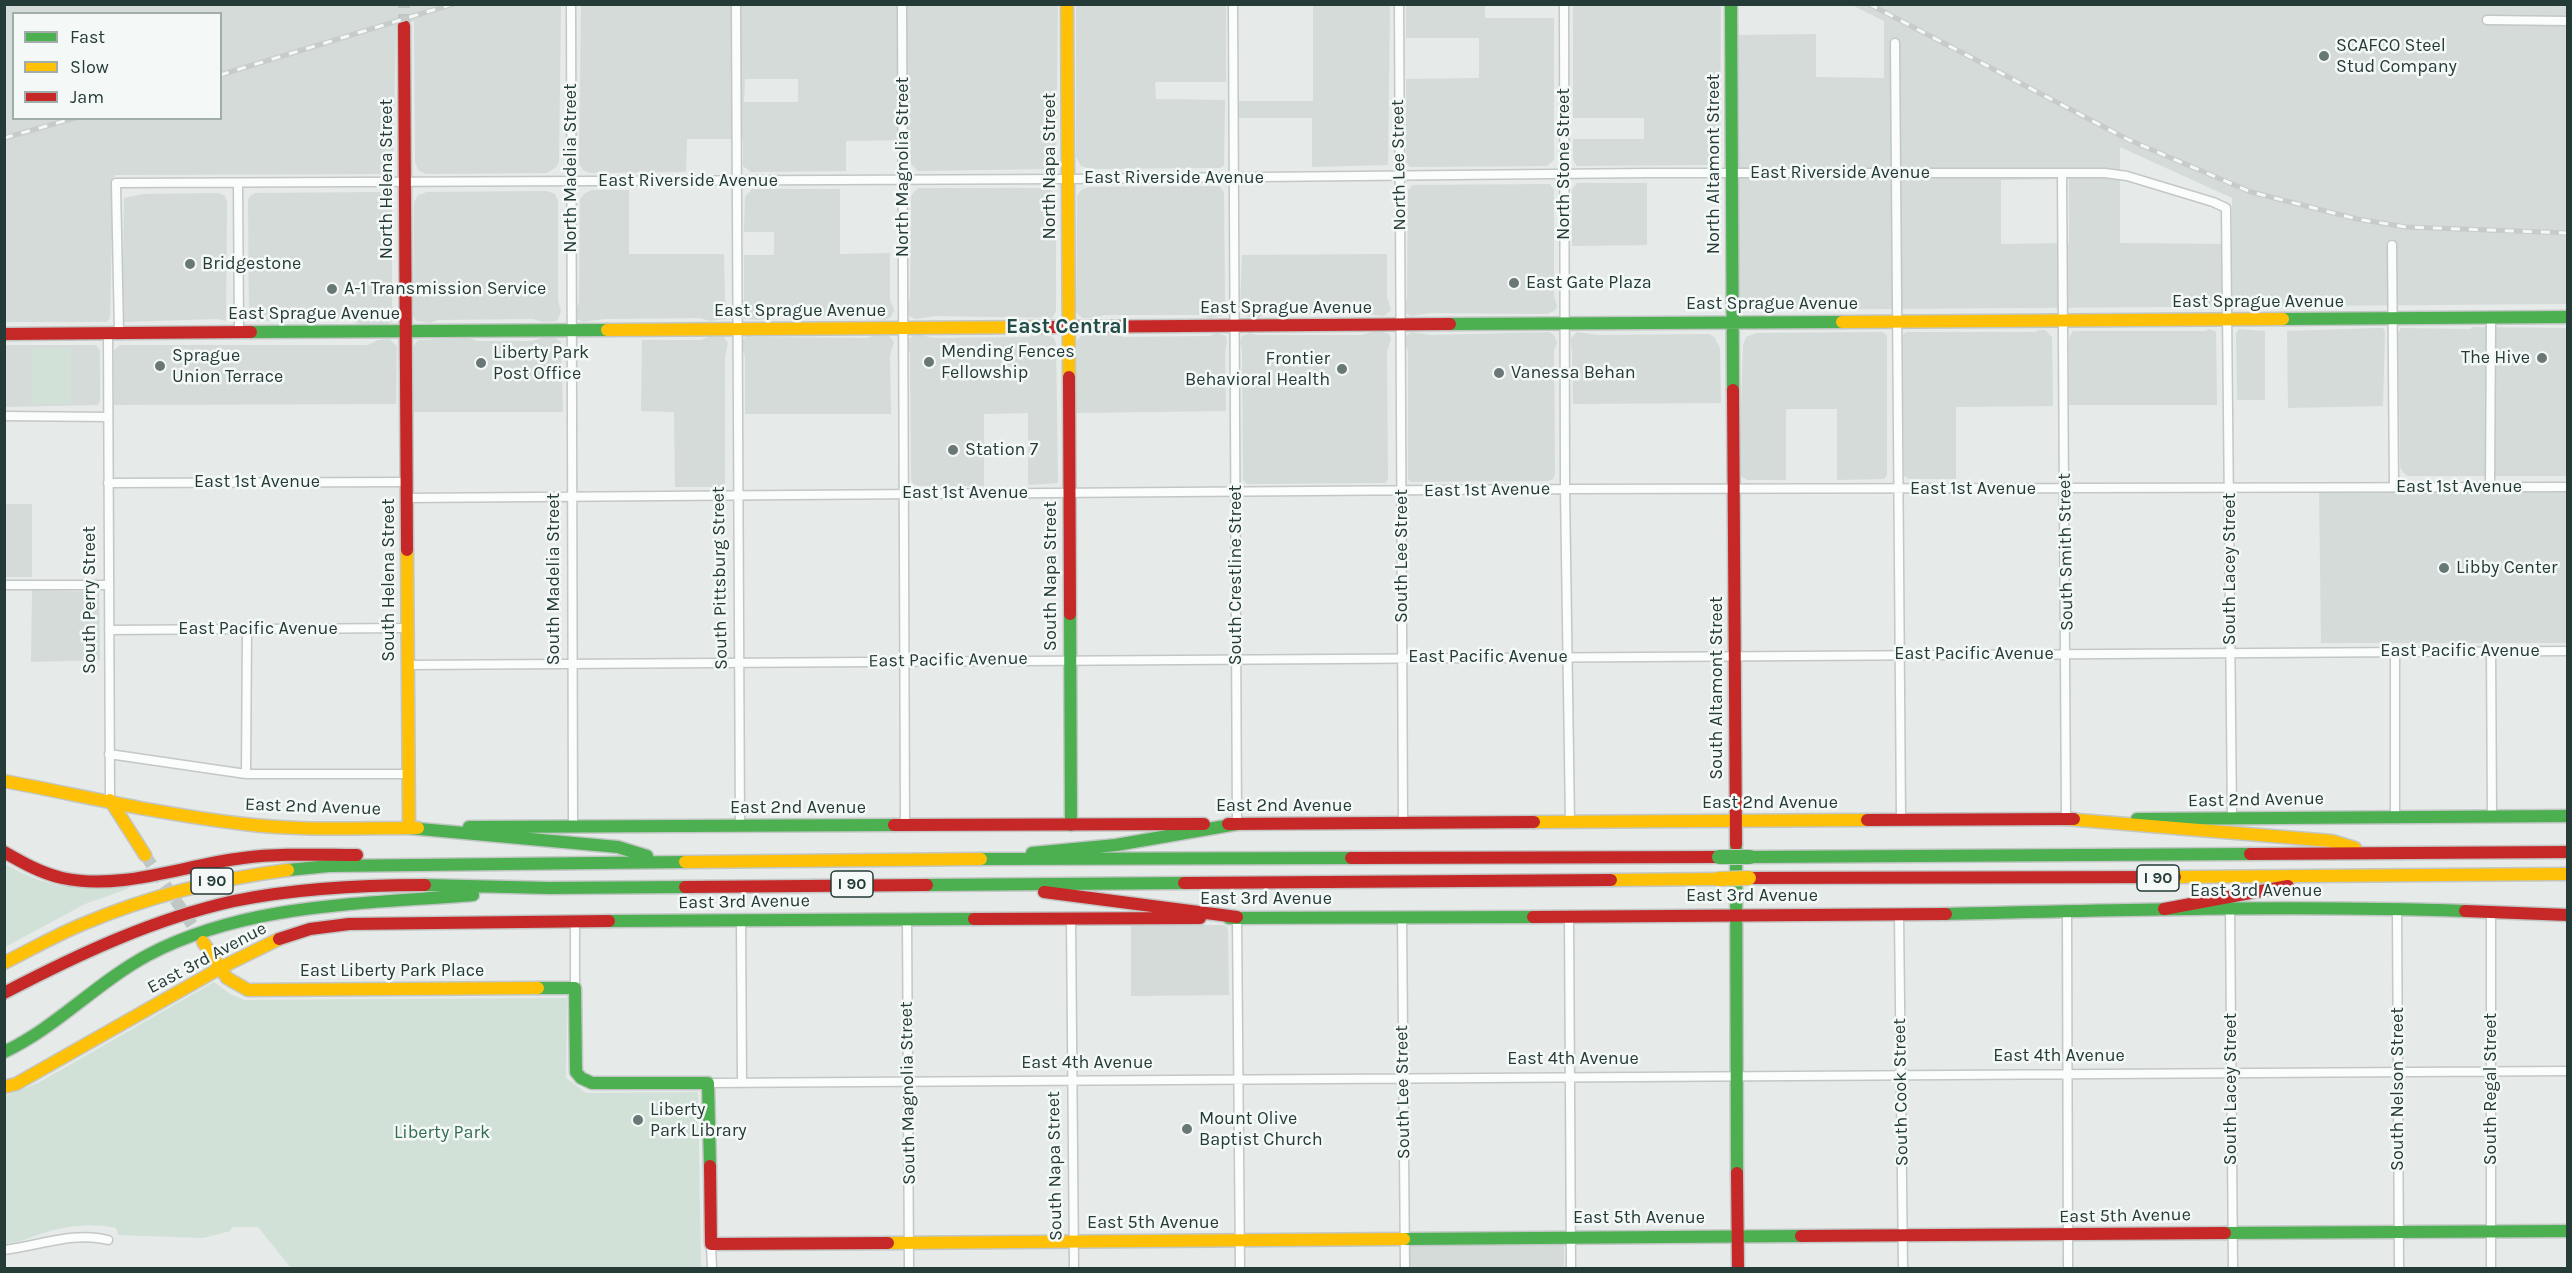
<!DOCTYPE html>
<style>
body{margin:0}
#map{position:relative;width:2572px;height:1273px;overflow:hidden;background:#e6eae8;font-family:Karla,sans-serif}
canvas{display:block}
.frame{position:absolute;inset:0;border:6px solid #253b38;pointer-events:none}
.legend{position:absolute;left:12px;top:12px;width:210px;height:108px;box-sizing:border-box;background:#f4f9f7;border:2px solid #a1adab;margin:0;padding:8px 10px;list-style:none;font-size:18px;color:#253b38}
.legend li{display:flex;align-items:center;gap:12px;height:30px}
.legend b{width:30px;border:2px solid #a1adab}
</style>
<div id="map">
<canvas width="2572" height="1273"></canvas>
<div class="frame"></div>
<ul class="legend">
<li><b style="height:8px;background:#4caf50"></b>Fast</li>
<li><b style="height:8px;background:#ffc107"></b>Slow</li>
<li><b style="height:8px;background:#c62828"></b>Jam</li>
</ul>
</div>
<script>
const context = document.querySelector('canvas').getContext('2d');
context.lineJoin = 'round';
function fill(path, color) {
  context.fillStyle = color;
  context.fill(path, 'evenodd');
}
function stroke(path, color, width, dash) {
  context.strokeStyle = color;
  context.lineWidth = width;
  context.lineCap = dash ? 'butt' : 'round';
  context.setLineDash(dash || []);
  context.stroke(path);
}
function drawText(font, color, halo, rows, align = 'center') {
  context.font = font + ' Karla,sans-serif';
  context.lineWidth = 5;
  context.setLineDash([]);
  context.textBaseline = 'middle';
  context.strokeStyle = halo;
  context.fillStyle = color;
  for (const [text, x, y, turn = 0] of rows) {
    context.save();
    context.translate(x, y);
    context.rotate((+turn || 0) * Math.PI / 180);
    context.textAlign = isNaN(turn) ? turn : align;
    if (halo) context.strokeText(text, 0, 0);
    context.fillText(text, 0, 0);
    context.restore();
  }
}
fill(new Path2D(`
 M 1058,4 L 1056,160 L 1052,166 L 1046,169 L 918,171 L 911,164 L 910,140 L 846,141 L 846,171 L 751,172 L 743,166 L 743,139 L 687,139 L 686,172 L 590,173 L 583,170 L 579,163 L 581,5 ZM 798,79 L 798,102 L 744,102 L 745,79 Z
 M 1076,4 L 1226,5 L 1226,82 L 1155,82 L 1156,99 L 1225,100 L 1224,165 L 1220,168 L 1090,169 L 1081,166 L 1076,157 Z
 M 4,5 L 561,5 L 559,162 L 556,167 L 547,173 L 426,174 L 418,170 L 415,162 L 414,21 L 396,27 L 393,166 L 387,174 L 115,175 L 113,180 L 110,318 L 107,322 L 5,322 ZM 14,14 L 220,14 L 220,118 L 14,118 Z
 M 1313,5 L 1390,5 L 1388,165 L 1312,167 L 1312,118 L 1239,118 L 1239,101 L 1313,101 Z
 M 1406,5 L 1485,5 L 1485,18 L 1554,18 L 1554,160 L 1547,166 L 1410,167 L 1406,162 L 1406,79 L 1479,78 L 1479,38 L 1406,38 Z
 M 1573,5 L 1721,5 L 1720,160 L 1716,165 L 1577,166 L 1573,160 L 1573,139 L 1644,139 L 1644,118 L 1573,118 Z
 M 1852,5 L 2567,5 L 2567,304 L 1747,310 L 1742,306 L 1738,292 L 1737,35 L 1816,34 L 1816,77 L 1884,78 L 1884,21 ZM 2120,147 L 2232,198 L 2232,244 L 2120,243 ZM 2069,179 L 2069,243 L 2001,244 L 2001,180 Z
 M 1577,183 L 1647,183 L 1647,245 L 1572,246 L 1572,189 Z
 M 1550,184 L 1554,190 L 1554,296 L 1557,307 L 1554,311 L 1547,314 L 1431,313 L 1411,316 L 1406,313 L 1404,307 L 1407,298 L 1408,190 L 1413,185 Z
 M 1219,186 L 1224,192 L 1225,299 L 1227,310 L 1225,315 L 1209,318 L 1200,315 L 1104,315 L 1095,318 L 1083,318 L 1078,315 L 1076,310 L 1077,196 L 1081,190 L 1089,187 Z
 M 918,188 L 1044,188 L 1052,191 L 1056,197 L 1056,311 L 1052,318 L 935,316 L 916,319 L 909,316 L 907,308 L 910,298 L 911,196 Z
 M 752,189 L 840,189 L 840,254 L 890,253 L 890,300 L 894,310 L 891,317 L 885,320 L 866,316 L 770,317 L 760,320 L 744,319 L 741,309 L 744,299 L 744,255 L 774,255 L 774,232 L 744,232 L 745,197 Z
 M 629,190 L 629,254 L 724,254 L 725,300 L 728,313 L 725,319 L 710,321 L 700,318 L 604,319 L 583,322 L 577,319 L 575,312 L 579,302 L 580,199 L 585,193 L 592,190 Z
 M 547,191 L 555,194 L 558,201 L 558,301 L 561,312 L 557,321 L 543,322 L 533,319 L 438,320 L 430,323 L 416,321 L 413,315 L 414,202 L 418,195 L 427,192 Z
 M 380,192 L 388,196 L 392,202 L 392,305 L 395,314 L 393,321 L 388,324 L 359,324 L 348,319 L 249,321 L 248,200 L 250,196 L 255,193 Z
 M 219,193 L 225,196 L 227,201 L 226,321 L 217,319 L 122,322 L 124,198 L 143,194 Z
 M 1387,254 L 1387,297 L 1391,310 L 1384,316 L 1363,314 L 1267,314 L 1258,318 L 1249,317 L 1242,315 L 1240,310 L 1242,255 Z
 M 2473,327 L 2567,328 L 2567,476 L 2408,476 L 2403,472 L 2400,467 L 2398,333 L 2401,328 L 2470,329 Z
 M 2377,328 L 2383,328 L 2385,332 L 2383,406 L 2288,408 L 2287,331 Z
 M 2209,329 L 2216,332 L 2217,405 L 2068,405 L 2069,338 L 2073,331 L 2206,331 Z
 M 2239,329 L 2265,331 L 2265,400 L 2237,400 L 2236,333 Z
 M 2039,330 L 2045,330 L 2052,337 L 2053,406 L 1956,407 L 1956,479 L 1909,479 L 1904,476 L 1902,336 L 1906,332 L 2035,332 Z
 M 1372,332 L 1383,332 L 1389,334 L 1391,339 L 1387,352 L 1388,479 L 1385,483 L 1247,484 L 1243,480 L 1242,350 L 1240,342 L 1242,336 L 1250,333 L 1257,335 L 1362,335 Z
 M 1411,332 L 1431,335 L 1549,332 L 1554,335 L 1557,343 L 1554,350 L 1555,473 L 1553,479 L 1547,481 L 1411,482 L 1408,479 L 1408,352 L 1404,338 Z
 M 1577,332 L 1598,335 L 1710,334 L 1715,338 L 1720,349 L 1721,403 L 1573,404 L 1572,351 L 1570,339 Z
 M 1883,332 L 1887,336 L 1887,475 L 1884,479 L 1837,480 L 1837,409 L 1786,409 L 1786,480 L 1747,480 L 1742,477 L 1739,473 L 1743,345 L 1746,337 L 1757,333 Z
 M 1217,333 L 1226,336 L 1227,342 L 1225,351 L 1226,411 L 1075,413 L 1077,340 L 1083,334 L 1115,334 L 1123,337 L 1209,336 Z
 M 916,334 L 934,338 L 1028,337 L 1041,334 L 1053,337 L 1056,343 L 1058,483 L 1028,485 L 1028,413 L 984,414 L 984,486 L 919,486 L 913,484 L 911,479 L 910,354 L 907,347 L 907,340 Z
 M 875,335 L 889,336 L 894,342 L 890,356 L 891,414 L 745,414 L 745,357 L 741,342 L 746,337 L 867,338 Z
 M 710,336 L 724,337 L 728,343 L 725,356 L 725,484 L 721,487 L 675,487 L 674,412 L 641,411 L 642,340 L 701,340 Z
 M 544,337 L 554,337 L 561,342 L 563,412 L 413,412 L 413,347 L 418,340 L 469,338 L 477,341 L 532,341 Z
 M 389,339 L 397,346 L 396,404 L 114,405 L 114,350 L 120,345 L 368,345 L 378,340 Z
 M 4,345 L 96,345 L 100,350 L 100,401 L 98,405 L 5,407 Z
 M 2567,491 L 2567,643 L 2321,643 L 2319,492 Z
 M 5,504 L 32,504 L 32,577 L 5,577 Z
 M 32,590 L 99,592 L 100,660 L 31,662 Z
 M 1131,925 L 1223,925 L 1226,926 L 1228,930 L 1229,995 L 1131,996 Z
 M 1564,1245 L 1564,1268 L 1410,1268 L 1410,1246 Z`), '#d4dbd9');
fill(new Path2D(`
 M 32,348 L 71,348 L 71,404 L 32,404 Z
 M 5,864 C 50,890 79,891 130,885 L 127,889 L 85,904 L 5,947 Z
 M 214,982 L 230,994 L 245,1000 L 567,998 L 566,1078 L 586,1093 L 698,1092 L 701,1268 L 291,1268 L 258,1227 L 232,1227 L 230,1231 L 203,1238 L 118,1235 L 116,1228 C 96,1223 70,1225 50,1231 C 34,1235 21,1243 5,1244 L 5,1096 L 38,1083 Z`), '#d1e1d8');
stroke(new Path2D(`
 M 404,26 L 404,4
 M 145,855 L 203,941`), '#bfc7c5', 12, [12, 6]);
const street = new Path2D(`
 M 571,4 L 573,827
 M 736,4 L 740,827
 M 902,4 L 905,826
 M 1233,4 L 1237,824
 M 1399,4 L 1403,823
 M 1564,4 L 1565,489 L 1570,822
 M 2487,20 L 2568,21
 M 1895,43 L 1901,820
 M 2062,173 L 2066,819
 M 238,184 L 239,333
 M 2392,245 L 2394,487
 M 108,333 L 110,800
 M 119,333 L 116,183 L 1068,179 L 1647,173 L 2105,173 L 2127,176 L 2213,202 L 2226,208 L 2232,818
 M 4,416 L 108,417
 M 108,483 L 407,482
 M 2490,487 L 2491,318
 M 407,498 L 1565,489 L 2568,487
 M 4,585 L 108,585
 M 109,630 L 408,628
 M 2395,651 L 2395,816
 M 2491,651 L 2492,817
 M 408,665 L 2568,651
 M 109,754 L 246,774 L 409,774
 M 246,774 L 247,629
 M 2230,909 L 2233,1268
 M 2397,909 L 2399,1268
 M 2491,910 L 2491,1268
 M 2067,912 L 2068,1268
 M 1569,915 L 1571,1268
 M 1899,915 L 1903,1268
 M 1402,916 L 1405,1268
 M 1237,917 L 1240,1268
 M 907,918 L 909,1268
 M 1071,918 L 1074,1268
 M 575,921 L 575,988
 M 741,921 L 742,1082
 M 708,1083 L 2568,1071
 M 711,1244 L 712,1268
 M 4,1250 C 38,1246 75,1231 108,1240`);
const fast = new Path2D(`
 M 1731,4 L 1733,390
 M 2283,319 L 2568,317
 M 1450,324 L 1842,322
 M 251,332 L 607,330
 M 1070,614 L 1071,825
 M 2137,819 L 2568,816
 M 469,827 L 894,825
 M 409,828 L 618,847 L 647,856
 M 1736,844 L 1737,1173
 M 1032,853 L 1116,845 L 1237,824
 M 1750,857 L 2250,854
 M 981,859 L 1351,858
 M 288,870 L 329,866 L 685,862
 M 425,885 L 549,888 L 685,887
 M 927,885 L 1184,883
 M 1946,914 C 2119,910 2292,905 2465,911
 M 1229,918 L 1533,917
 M 609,921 L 974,919
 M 538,988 L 575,988 L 576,1072 L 581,1078 L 592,1083 L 708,1083 L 710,1166
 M 4,1052 C 57,1027 96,983 148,955 C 247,903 364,904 473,895
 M 2225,1233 L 2568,1231
 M 1404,1239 L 1801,1236`);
const slow = new Path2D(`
 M 1067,4 L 1069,377
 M 1842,322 L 2283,319
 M 607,330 L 1051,327
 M 407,550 L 409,828
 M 4,781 C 84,796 163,815 244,824 C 302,831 360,828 418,828
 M 110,800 L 145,855
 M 2066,819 L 2332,841 L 2355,848
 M 1534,822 L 1867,820
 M 685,862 L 981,859
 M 2175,877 L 2568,874
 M 1611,880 L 1718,879
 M 203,942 L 227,978 L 248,990 L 538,988
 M 4,963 C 30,950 56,935 83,924 C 149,896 217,879 288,870
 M 4,1087 L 16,1084 L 224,966 L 279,939
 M 888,1243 L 1404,1239`);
const jam = new Path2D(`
 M 404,26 L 407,550
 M 1051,327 L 1450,324
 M 4,334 L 251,332
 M 1069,377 L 1070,614
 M 1733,390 L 1736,844
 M 1867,820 L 2074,819
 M 1228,824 L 1534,822
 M 894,825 L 1204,824
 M 4,852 C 23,863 41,873 62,878 C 122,891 184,865 243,858 C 281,853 319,855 357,855
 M 2250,854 L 2568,852
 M 1351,858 L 1719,857
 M 1749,878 L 2175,877
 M 1184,883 L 1611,880
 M 685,887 L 927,885
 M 1044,892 L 1237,917
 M 2164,909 L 2288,886
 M 2465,911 L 2568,915
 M 1533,917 L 1946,914
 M 974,919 L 1200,918
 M 279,939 L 310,929 L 349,924 L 609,921
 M 4,993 C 77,955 153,919 234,901 C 297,888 361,885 425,885
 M 710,1166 L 711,1244 L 888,1243
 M 1737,1173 L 1738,1268
 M 1801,1236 L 2225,1233`);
stroke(street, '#c3c7c5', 11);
stroke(fast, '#c2c7c6', 15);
stroke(slow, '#c2c7c6', 15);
stroke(jam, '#c2c7c6', 15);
stroke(street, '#fbfcfc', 8);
stroke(fast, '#4caf50', 12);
stroke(slow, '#ffc107', 12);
stroke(jam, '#c62828', 12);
const rail = new Path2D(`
 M 1869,4 L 2129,140 L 2251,192 L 2357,219 L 2406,227 L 2568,233
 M 220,75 L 453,4
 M 4,138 L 75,118`);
stroke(rail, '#c7cbca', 5);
stroke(rail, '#f4f9f7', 3, [9]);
const fastBridge = new Path2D(`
 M 1719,857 L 1750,857`);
const slowBridge = new Path2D(`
 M 1718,879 L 1749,878`);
stroke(fastBridge, '#c2c9c8', 16, []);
stroke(slowBridge, '#c2c9c8', 16, []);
stroke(fastBridge, '#4caf50', 14);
stroke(slowBridge, '#ffc107', 14);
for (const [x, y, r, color] of [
 [2324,56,6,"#697876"],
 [190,264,6,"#697876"],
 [1514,283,6,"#697876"],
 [332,289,6,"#697876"],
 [2542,358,6,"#697876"],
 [929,362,6,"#697876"],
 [481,363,6,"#697876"],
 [160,366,6,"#697876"],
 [1342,369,6,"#697876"],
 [1499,373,6,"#697876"],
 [953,450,6,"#697876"],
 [2444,568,6,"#697876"],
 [638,1120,6,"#697876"],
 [1187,1129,6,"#697876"]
]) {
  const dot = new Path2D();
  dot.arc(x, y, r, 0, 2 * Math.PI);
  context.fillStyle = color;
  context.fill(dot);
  stroke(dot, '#f4f9f7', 2);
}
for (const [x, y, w] of [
 [2158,878,42],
 [212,881,42],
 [852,884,42]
]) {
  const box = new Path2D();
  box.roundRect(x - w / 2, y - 13, w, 26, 4.5);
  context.fillStyle = '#f4f9f7';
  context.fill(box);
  stroke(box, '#253b38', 1.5);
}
drawText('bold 16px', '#253b38', null, [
 ["I 90",2158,878],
 ["I 90",212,881],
 ["I 90",852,884]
]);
drawText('18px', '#253b38', '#f4f9f7', [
 ["SCAFCO Steel",2336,46],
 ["Stud Company",2336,67],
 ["Bridgestone",202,264],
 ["East Gate Plaza",1526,283],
 ["A-1 Transmission Service",344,289],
 ["Mending Fences",941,352],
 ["Fellowship",941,373],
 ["Liberty Park",493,353],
 ["Post Office",493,374],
 ["Sprague",172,356],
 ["Union Terrace",172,377],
 ["The Hive",2530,358,"right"],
 ["Frontier",1330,359,"right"],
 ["Behavioral Health",1330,380,"right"],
 ["Vanessa Behan",1511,373],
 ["Station 7",965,450],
 ["Libby Center",2456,568],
 ["Liberty",650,1110],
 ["Park Library",650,1131],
 ["Mount Olive",1199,1119],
 ["Baptist Church",1199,1140]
], 'left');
drawText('18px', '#253b38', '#f4f9f7', [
 ["North Stone Street",1564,164,-90],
 ["North Altamont Street",1714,164,-90],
 ["North Lee Street",1399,165,-91],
 ["North Napa Street",1050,166,-90],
 ["North Magnolia Street",903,167,-90],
 ["North Madelia Street",571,168,-90],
 ["East Riverside Avenue",1840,173],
 ["East Riverside Avenue",1174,178],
 ["North Helena Street",387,179,-90],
 ["East Riverside Avenue",688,181],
 ["East Sprague Avenue",2258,302],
 ["East Sprague Avenue",1772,304],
 ["East Sprague Avenue",1286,308],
 ["East Sprague Avenue",800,311],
 ["East Sprague Avenue",314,314],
 ["East 1st Avenue",257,482],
 ["East 1st Avenue",2459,487],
 ["East 1st Avenue",1973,489],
 ["East 1st Avenue",1487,490,-1],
 ["East 1st Avenue",965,493],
 ["South Smith Street",2066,552,-91],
 ["South Lee Street",1402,556,-90],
 ["South Lacey Street",2230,569,-90],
 ["South Crestline Street",1236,575,-90],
 ["South Napa Street",1051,576,-90],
 ["South Pittsburg Street",720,578,-91],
 ["South Madelia Street",554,579,-90],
 ["South Helena Street",389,580,-90],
 ["South Perry Street",90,600,-90],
 ["East Pacific Avenue",258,629],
 ["East Pacific Avenue",2460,651],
 ["East Pacific Avenue",1974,654],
 ["East Pacific Avenue",1488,657],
 ["East Pacific Avenue",948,660,-1],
 ["South Altamont Street",1717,688,-90],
 ["East 2nd Avenue",2256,800,-1],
 ["East 2nd Avenue",1770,803],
 ["East 2nd Avenue",1284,806],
 ["East 2nd Avenue",313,807,2],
 ["East 2nd Avenue",798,808],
 ["East 3rd Avenue",2256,891],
 ["East 3rd Avenue",1752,896],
 ["East 3rd Avenue",1266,899],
 ["East 3rd Avenue",744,902,-1],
 ["East 3rd Avenue",207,958,-28],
 ["East Liberty Park Place",392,971],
 ["East 4th Avenue",2059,1056],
 ["East 4th Avenue",1573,1059],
 ["East 4th Avenue",1087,1063],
 ["South Lacey Street",2231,1089,-90],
 ["South Nelson Street",2398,1089,-90],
 ["South Regal Street",2491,1089,-90],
 ["South Lee Street",1403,1092,-91],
 ["South Cook Street",1901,1092,-91],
 ["South Magnolia Street",908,1093,-91],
 ["South Napa Street",1055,1166,-91],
 ["East 5th Avenue",2125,1216,-1],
 ["East 5th Avenue",1639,1218],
 ["East 5th Avenue",1153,1223]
]);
drawText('18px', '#346e52', '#f4f9f7', [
 ["Liberty Park",442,1133]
]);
drawText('bold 21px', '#234b47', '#f4f9f7', [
 ["East Central",1067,327]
]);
</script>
